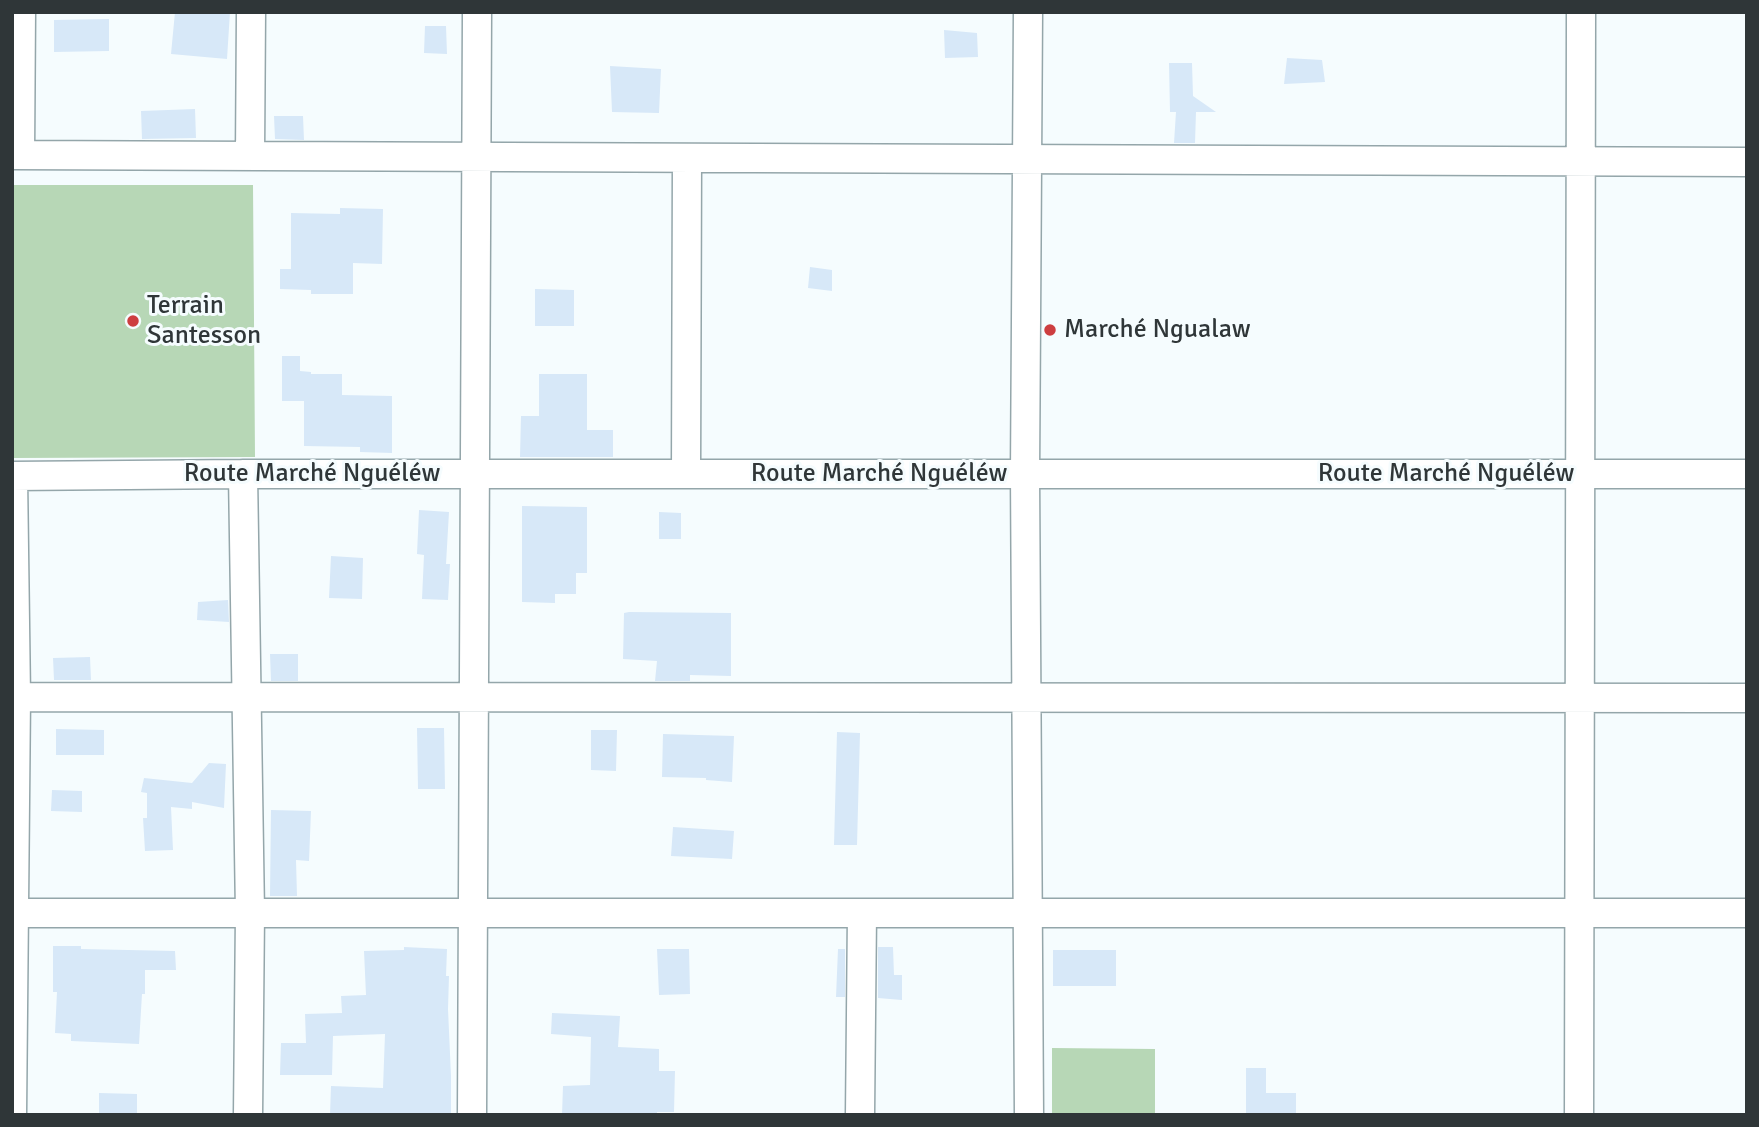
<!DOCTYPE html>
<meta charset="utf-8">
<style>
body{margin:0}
#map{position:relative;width:1759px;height:1127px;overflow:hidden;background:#f5fcfe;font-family:Signika,sans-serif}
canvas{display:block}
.frame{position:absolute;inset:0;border:14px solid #2f3638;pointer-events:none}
</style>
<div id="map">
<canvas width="1759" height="1127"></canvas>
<div class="frame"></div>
</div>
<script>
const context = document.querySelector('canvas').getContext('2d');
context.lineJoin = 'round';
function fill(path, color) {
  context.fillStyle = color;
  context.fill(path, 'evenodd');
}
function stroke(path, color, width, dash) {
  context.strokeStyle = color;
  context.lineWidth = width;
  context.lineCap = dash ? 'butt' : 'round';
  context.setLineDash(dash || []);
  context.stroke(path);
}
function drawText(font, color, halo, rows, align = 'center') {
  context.font = font + ' Signika,sans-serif';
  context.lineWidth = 6;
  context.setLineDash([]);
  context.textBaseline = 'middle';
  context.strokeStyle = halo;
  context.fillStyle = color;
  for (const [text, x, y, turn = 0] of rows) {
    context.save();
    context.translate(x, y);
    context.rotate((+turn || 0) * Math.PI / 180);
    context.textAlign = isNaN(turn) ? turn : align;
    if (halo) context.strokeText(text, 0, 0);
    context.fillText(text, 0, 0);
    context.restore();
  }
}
fill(new Path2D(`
 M 12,185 L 253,185 L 255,457 L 12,458 Z
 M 1052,1048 L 1155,1049 L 1155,1115 L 1052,1115 Z`), '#b7d7b6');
fill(new Path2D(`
 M 175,12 L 230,12 L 227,59 L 171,54 Z
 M 109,19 L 109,51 L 54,52 L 54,20 Z
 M 425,26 L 446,26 L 447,54 L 424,53 Z
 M 944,30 L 977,33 L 978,57 L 945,58 Z
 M 1287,58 L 1322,60 L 1325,82 L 1284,84 Z
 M 1169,63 L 1192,63 L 1193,96 L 1216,112 L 1196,112 L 1195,143 L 1174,143 L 1176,112 L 1170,112 Z
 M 610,66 L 661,69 L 659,113 L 612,112 Z
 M 195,109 L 196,138 L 142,139 L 141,111 Z
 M 274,116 L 303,116 L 304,140 L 275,139 Z
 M 340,208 L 383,209 L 382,264 L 353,263 L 353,294 L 311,294 L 311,290 L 280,289 L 280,269 L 291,269 L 291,213 L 340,214 Z
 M 810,267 L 832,270 L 832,291 L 808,288 Z
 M 535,289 L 574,290 L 574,326 L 535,326 Z
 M 282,356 L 300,356 L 300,371 L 311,372 L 311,374 L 342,374 L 342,395 L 392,396 L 392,453 L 360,452 L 360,447 L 304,446 L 304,401 L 282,401 Z
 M 539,374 L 587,374 L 587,430 L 613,430 L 613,457 L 520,457 L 521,416 L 539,416 Z
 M 522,506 L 587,507 L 587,573 L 576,573 L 576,594 L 555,594 L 555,603 L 522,602 Z
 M 419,510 L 449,512 L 446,564 L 450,564 L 448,600 L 422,599 L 424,555 L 417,554 Z
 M 659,512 L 681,513 L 681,539 L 659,539 Z
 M 331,556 L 363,558 L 362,599 L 329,598 Z
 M 228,600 L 229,622 L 197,620 L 198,602 Z
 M 629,612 L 731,613 L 731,676 L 690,675 L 690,681 L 655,681 L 657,661 L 623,659 L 624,613 Z
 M 270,654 L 298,654 L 298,681 L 271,681 Z
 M 90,657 L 91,680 L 54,680 L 53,658 Z
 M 417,728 L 444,728 L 445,789 L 418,789 Z
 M 56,729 L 104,730 L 104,755 L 56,755 Z
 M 591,730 L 617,730 L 616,771 L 591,770 Z
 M 837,732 L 860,733 L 857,845 L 834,845 Z
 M 663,734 L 734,736 L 732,782 L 706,780 L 706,778 L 662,777 Z
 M 209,763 L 226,764 L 224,808 L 192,802 L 192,809 L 171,807 L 173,850 L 145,851 L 143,818 L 147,818 L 147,793 L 141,792 L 144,778 L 192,783 Z
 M 52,790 L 82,791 L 82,812 L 51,811 Z
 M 271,810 L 311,811 L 309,861 L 296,860 L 297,896 L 270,896 Z
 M 673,827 L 734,831 L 732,859 L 671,856 Z
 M 53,946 L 81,946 L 81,949 L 175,951 L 176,970 L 145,970 L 145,994 L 142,994 L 139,1044 L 71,1041 L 71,1034 L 55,1033 L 57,992 L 53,992 Z
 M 404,947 L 447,949 L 446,976 L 449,976 L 448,1009 L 451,1076 L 451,1115 L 330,1115 L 331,1086 L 383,1088 L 385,1034 L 333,1036 L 332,1075 L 280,1075 L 281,1043 L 306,1043 L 305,1014 L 342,1013 L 341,996 L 366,995 L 364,951 L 404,950 Z
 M 878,947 L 893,947 L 894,975 L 902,975 L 902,1000 L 878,998 Z
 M 657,949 L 689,949 L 690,994 L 659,995 Z
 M 838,949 L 845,949 L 845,997 L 836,997 Z
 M 1053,950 L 1116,950 L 1116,986 L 1053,986 Z
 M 552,1013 L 620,1016 L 618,1047 L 659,1049 L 659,1071 L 675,1071 L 674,1112 L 657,1112 L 657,1115 L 562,1115 L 563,1086 L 590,1085 L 591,1037 L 551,1034 Z
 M 1246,1068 L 1266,1068 L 1266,1093 L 1296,1093 L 1296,1115 L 1246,1115 Z
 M 99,1093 L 137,1094 L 137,1115 L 99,1115 Z`), '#d7e8f8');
const minor = new Path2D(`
 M 1028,12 L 1025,474 L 1029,1115
 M 12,155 L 1747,162
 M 20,155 L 21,12
 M 250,155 L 251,12
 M 243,474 L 250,913 L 248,1115
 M 686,474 L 687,158
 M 12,476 L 243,474 L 1747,474
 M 12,697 L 1747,698
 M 12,913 L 1747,913
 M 12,1115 L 16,697 L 13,476
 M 472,1115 L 477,12
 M 860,1115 L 862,913
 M 1579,1115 L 1581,12`);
stroke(minor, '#94a6aa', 31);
stroke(minor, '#fff', 28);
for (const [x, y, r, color] of [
 [133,321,7,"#cd3e40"],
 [1050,330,7,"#cd3e40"]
]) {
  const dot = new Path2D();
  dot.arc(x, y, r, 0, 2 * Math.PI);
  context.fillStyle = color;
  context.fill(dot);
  stroke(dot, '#f5fcfe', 2.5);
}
drawText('26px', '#2f3638', '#f5fcfe', [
 ["Terrain",147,306],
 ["Santesson",147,336],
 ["Marché Ngualaw",1064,330]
], 'left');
drawText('26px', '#2f3638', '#f5fcfe', [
 ["Route Marché Nguéléw",312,474],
 ["Route Marché Nguéléw",879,474],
 ["Route Marché Nguéléw",1446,474]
]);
</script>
